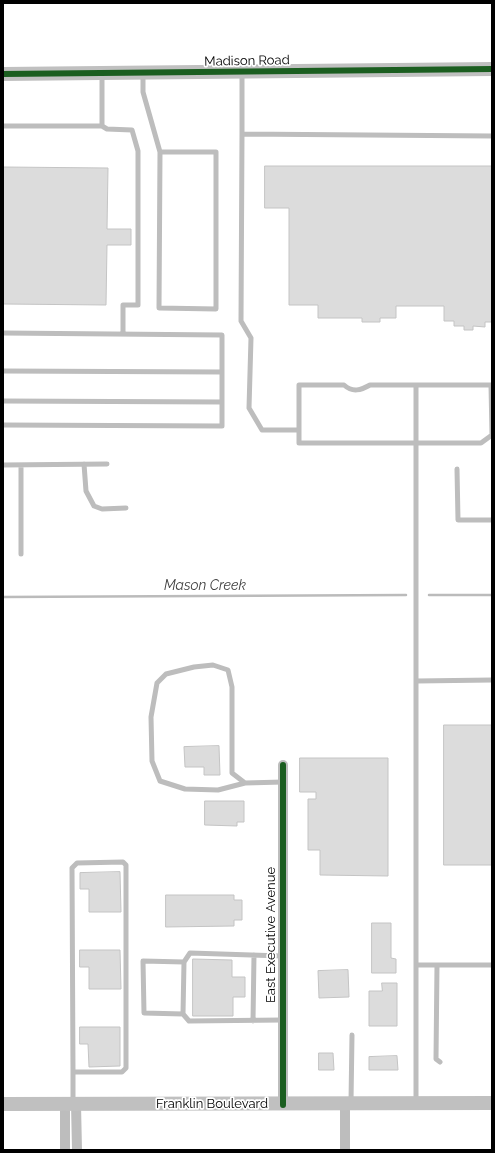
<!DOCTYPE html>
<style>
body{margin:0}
#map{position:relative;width:495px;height:1153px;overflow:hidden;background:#fff;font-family:Raleway,sans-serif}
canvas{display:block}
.frame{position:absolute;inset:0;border:4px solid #000;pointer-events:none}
</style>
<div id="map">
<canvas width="495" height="1153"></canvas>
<div class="frame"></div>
</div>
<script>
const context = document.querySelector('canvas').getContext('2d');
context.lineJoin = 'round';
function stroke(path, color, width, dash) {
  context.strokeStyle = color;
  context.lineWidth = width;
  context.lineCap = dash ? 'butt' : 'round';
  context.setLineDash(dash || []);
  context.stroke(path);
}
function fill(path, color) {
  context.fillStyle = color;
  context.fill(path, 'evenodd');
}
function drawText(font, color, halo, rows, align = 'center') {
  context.font = font + ' Raleway,sans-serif';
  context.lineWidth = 3.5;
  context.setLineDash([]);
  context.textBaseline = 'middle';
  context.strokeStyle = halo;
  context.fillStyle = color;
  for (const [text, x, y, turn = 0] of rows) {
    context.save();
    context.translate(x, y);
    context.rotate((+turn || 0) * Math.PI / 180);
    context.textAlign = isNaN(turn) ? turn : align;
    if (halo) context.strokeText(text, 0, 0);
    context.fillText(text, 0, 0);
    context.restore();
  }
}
stroke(new Path2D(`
 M 429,595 L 492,595
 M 3,597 L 406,595`), '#bbb', 2.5);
const building = new Path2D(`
 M 265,166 L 492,166 L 492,322 L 485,322 L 485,327 L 473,326 L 473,330 L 464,330 L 464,326 L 454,326 L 454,321 L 444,321 L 444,306 L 396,306 L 396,318 L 380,318 L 380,322 L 362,322 L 362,318 L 318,318 L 318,305 L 289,305 L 289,208 L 265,208 Z
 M 3,167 L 108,168 L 107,229 L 131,229 L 131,245 L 107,245 L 106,305 L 3,304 Z
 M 444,725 L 492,725 L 492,865 L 444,865 Z
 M 219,746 L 220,775 L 204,775 L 204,767 L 185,767 L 184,747 Z
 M 300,758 L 388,758 L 388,876 L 320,875 L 320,850 L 308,850 L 308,799 L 316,799 L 316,792 L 300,792 Z
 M 205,801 L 244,801 L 244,822 L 237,822 L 237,826 L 205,825 Z
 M 120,872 L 121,912 L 89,912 L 89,889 L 80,889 L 80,873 Z
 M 166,895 L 234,895 L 234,900 L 242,900 L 242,920 L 234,920 L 234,926 L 166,927 Z
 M 372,923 L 391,923 L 391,958 L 396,959 L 396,973 L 372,973 Z
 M 80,950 L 120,950 L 121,989 L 89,989 L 89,967 L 80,967 Z
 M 193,959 L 232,960 L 232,977 L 245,977 L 245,997 L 233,997 L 233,1016 L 193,1016 Z
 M 348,970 L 349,997 L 319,998 L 318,971 Z
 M 382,983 L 397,983 L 397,1026 L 369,1026 L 369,991 L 382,991 Z
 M 80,1027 L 120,1027 L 120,1066 L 89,1067 L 88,1044 L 80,1044 Z
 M 319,1053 L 333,1053 L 334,1070 L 319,1070 Z
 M 397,1056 L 398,1070 L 369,1070 L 369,1057 Z`);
fill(building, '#dcdcdc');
stroke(building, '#c4c4c4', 1);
stroke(new Path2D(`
 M 242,73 L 242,134 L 492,136
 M 143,74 L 143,92 L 160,152 L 159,308 L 216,309 L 216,152 L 160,152
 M 3,126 L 102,126 L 107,129 L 132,130 L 138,151 L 138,305 L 123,305 L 123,334
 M 102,126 L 102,75
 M 242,134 L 241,321 L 251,338 L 249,408 L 262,430 L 299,430
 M 3,333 L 222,335 L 222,426 L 3,425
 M 3,371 L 222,372
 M 416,385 L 416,1103
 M 3,401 L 222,402
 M 492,435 L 491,385 L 370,385 C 361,390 353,393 344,385 L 299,385 L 299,443 L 481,443 L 492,435
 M 84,464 L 86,491 L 94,506 L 102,509 L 126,508
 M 3,465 L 107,464
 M 457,469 L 458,520 L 492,520
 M 21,554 L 21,465
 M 417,681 L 492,680
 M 245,783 L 218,790 L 185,789 L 160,781 L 152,761 L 151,717 L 157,683 L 166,674 L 194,667 L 213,665 L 228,670 L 232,687 L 232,773 L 245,783 L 283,782
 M 282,956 L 190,953 L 184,962 L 143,961 L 144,1013 L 183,1014 L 189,1021 L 282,1020
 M 417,965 L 492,965
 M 437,965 L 436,1059 L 440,1062
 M 183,1014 L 184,962
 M 253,1021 L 254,955
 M 73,1072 L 122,1072 L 126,1068 L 126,865 L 123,862 L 77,863 L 72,868 L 73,1072 L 73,1102
 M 351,1102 L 352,1035`), '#bdbdbd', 5);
stroke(new Path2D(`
 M 65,1104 L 65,1150
 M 76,1104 L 77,1150
 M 283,1105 L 283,765
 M 345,1150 L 345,1104`), '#bdbdbd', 10);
stroke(new Path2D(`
 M 3,74 L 492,69
 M 3,1104 L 492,1103`), '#c0c0c0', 14);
stroke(new Path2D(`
 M 3,74 L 492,69
 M 283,1105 L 283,765`), '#1b5e20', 6);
drawText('13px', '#000', '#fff', [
 ["Madison Road",247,61,-1],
 ["East Executive Avenue",271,935,-90],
 ["Franklin Boulevard",212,1104]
]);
drawText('italic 14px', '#3f3f3f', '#fff', [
 ["Mason Creek",205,586]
]);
</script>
